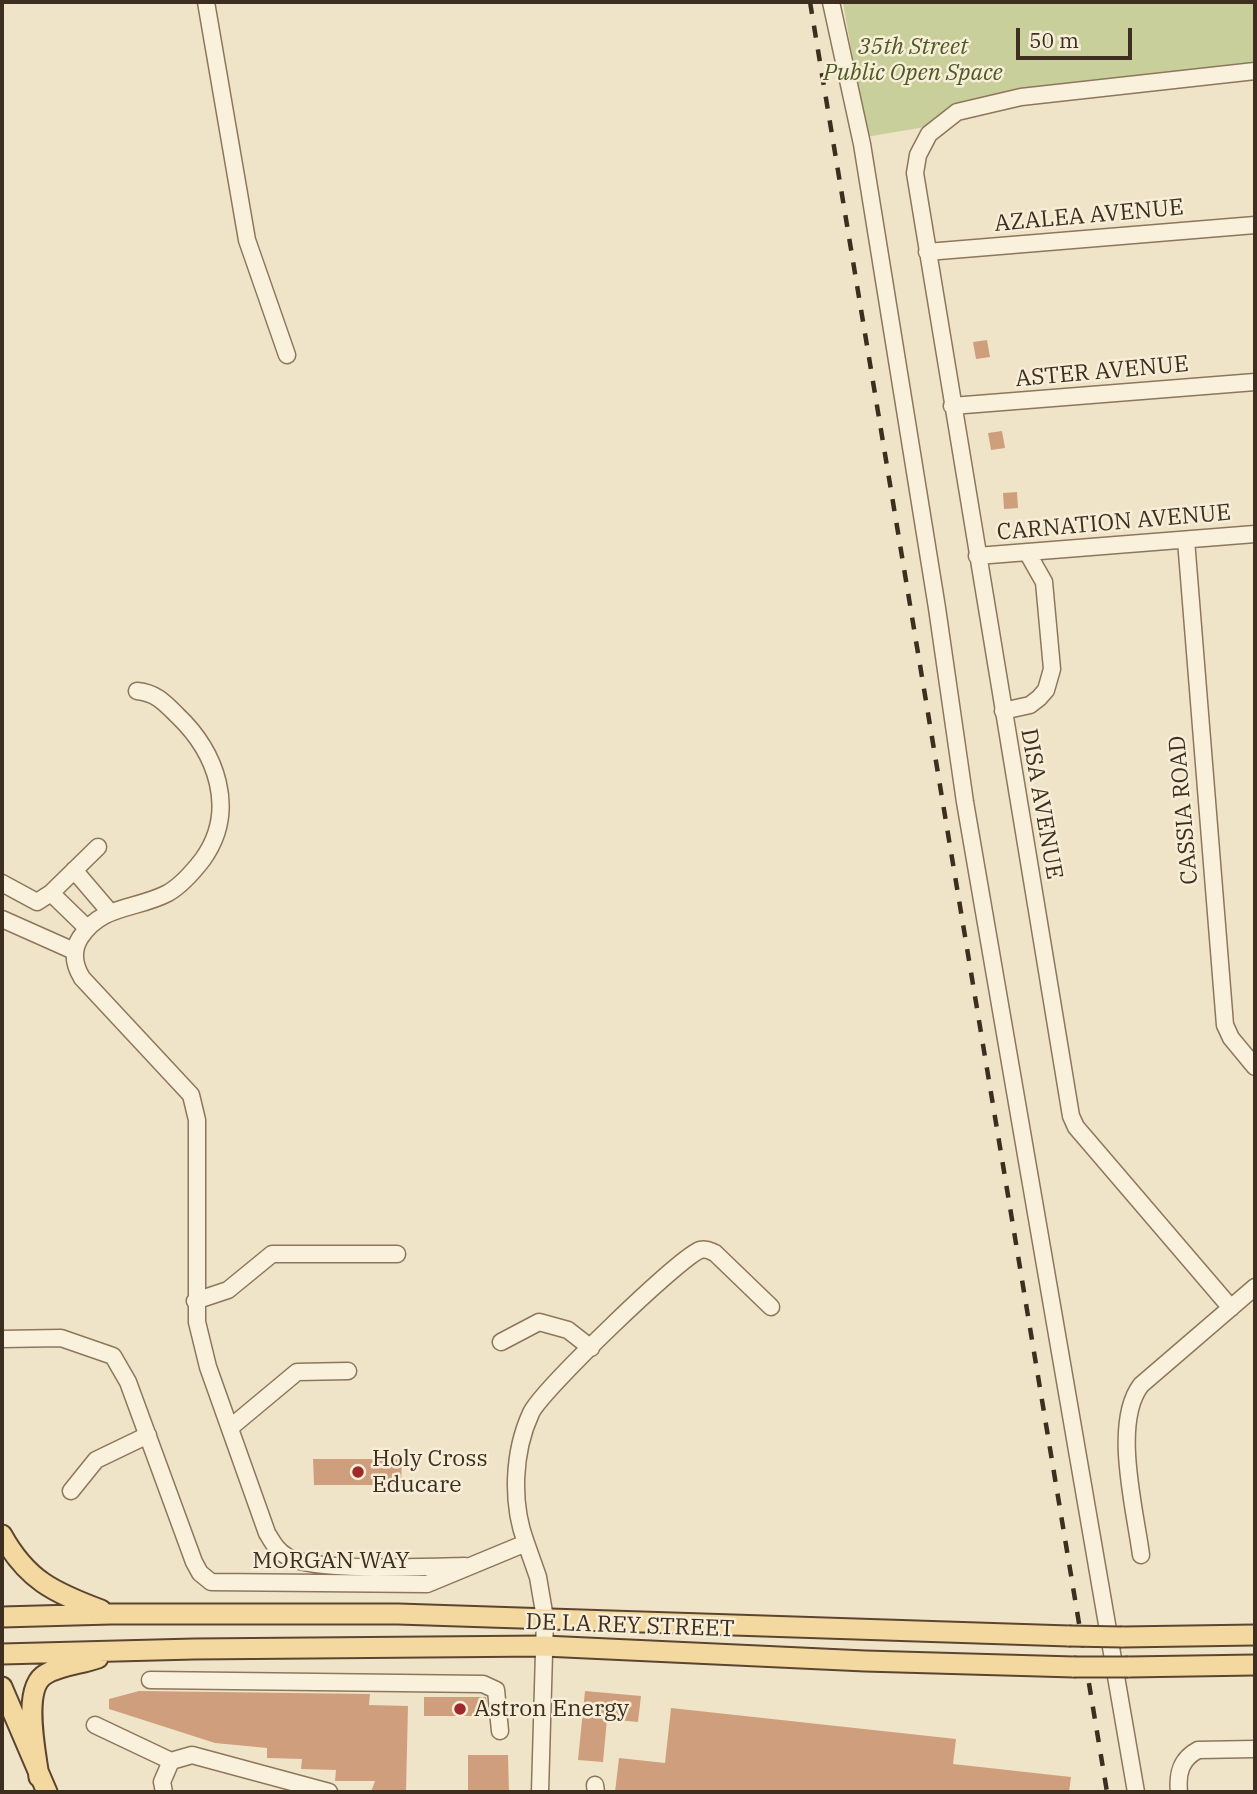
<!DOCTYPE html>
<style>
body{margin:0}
#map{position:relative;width:1257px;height:1794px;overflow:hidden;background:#f0e4c8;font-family:"IBM Plex Serif",serif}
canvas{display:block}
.frame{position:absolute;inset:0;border:4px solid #3d2e20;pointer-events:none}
.scale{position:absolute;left:1016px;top:28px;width:116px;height:32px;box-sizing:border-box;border:4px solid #3d2e20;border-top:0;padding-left:9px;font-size:21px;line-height:24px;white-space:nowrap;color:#3d2e20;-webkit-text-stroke:5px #f7eed8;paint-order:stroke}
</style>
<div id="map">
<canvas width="1257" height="1794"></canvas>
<div class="frame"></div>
<div class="scale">50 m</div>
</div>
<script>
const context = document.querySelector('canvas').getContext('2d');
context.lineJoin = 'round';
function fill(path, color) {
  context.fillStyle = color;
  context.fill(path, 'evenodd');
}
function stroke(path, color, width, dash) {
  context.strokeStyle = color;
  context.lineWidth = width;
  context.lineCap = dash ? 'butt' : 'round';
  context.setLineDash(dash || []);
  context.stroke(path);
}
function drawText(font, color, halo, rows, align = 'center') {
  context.font = font + ' "IBM Plex Serif",serif';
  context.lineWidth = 5;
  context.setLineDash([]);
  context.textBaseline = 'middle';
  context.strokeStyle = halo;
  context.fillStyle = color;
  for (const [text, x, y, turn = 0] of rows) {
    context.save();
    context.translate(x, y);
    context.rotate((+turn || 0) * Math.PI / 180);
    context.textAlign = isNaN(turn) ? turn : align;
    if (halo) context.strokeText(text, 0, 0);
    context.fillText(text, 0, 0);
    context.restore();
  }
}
fill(new Path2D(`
 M 843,2 L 1255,2 L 1255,64 L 949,109 L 925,127 L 866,137 Z`), '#c9cf9b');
fill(new Path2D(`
 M 987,340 L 990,357 L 976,359 L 973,342 Z
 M 1002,431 L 1005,448 L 991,450 L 988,433 Z
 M 1017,492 L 1018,508 L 1004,509 L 1003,493 Z
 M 313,1459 L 402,1459 L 401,1485 L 314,1485 Z
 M 139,1691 L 370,1694 L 369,1705 L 408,1706 L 406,1792 L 371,1792 L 375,1781 L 335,1781 L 336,1770 L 301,1769 L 302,1759 L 267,1758 L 267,1748 L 215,1743 L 109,1709 L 109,1699 Z
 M 585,1691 L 641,1696 L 638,1722 L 607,1719 L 603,1762 L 578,1760 Z
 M 424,1697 L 486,1697 L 488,1716 L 424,1716 Z
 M 671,1708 L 956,1739 L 953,1764 L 1071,1777 L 1069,1792 L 615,1792 L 619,1758 L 665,1763 Z
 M 468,1755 L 508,1755 L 509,1792 L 468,1792 Z`), '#cf9f7d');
const minor = new Path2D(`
 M 206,2 L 247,240 L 287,355
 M 831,2 L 862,144 L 937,608 L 965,802 L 1136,1792
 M 927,252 L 1255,225
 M 952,406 L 1255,382
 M 1186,540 L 1225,1025 L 1231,1038 L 1255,1067
 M 977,556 L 1255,534
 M 137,691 C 156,693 164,702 177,715 C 216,752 238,810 203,859 C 193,872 182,885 168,893 C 136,910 102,904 80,938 C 72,951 74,965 82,978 L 191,1095 L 197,1120 L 197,1322 L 208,1367 L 267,1533 C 273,1543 277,1551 288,1557 C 315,1572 429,1567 465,1566
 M 1003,711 L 1030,705 L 1039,698 L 1046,690 L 1052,669 L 1044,582 L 1027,552
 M 74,870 L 109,911
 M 2,883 L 37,902 L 51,893 L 87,928
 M 51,893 L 98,847
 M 2,919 L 74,951
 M 195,1301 L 228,1290 L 272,1254 L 397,1254
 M 1231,1308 L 1076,1127 L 1071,1116 L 915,173 L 918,155 L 929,134 L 957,112 L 1021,97 L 1255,71
 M 2,1339 L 61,1338 L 113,1356 L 128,1382 L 194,1562 L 200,1573 L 211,1582 L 427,1584 L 526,1543 L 538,1577 L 545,1618 L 540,1792
 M 501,1342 L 539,1322 L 568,1330 L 591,1348
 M 231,1427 L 297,1372 L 348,1371
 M 71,1491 L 96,1460 L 148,1435
 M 526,1543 C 511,1503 513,1452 531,1413 C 541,1391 679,1258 700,1250 C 707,1248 710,1251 715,1253 L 771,1307
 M 1141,1555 C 1135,1509 1112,1423 1141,1385 L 1255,1287
 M 150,1680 L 483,1684 L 496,1690 L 500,1731
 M 95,1725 L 171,1761
 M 595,1785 L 596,1792
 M 164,1792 L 162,1782 L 171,1761 L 192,1755 L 329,1792
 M 1179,1792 C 1177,1773 1181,1759 1198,1750 L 1255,1749`);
const major = new Path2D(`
 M 2,1535 C 27,1580 53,1592 101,1610
 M 2,1617 L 111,1614 L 398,1614 L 1069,1636
 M 1122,1637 L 1255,1635
 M 2,1654 L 194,1649 L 544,1646 L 865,1661 L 1074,1667
 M 1128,1667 L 1255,1665
 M 2,1687 L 47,1792
 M 39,1777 C 36,1753 21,1687 46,1674 C 61,1665 82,1664 98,1658`);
stroke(minor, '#8d765c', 19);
stroke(major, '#5b4430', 23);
stroke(minor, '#faf1dc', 16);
stroke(major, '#f3d9a0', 19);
stroke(new Path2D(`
 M 810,2 L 1107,1792`), '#3d2e20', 4.5, [12, 12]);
const majorBridge = new Path2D(`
 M 1069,1636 L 1122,1637
 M 1074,1667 L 1128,1667`);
stroke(majorBridge, '#5b4430', 23, []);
stroke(majorBridge, '#f3d9a0', 19);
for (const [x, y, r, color] of [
 [358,1472,7,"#9e2a2b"],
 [460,1709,7,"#9e2a2b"]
]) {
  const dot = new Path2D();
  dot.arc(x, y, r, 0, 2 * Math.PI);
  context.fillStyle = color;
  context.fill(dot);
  stroke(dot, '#f7eed8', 2.5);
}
drawText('italic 23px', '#4d5a26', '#f7eed8', [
 ["35th Street",913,47],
 ["Public Open Space",913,73]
]);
drawText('23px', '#3d2e20', '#f7eed8', [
 ["AZALEA AVENUE",1089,216,-5],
 ["ASTER AVENUE",1102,372,-5],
 ["CARNATION AVENUE",1114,523,-5],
 ["DISA AVENUE",1041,804,80],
 ["CASSIA ROAD",1184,810,-95],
 ["MORGAN WAY",331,1561],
 ["DE LA REY STREET",630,1626,2]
]);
drawText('23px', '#3d2e20', '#f7eed8', [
 ["Holy Cross",372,1459],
 ["Educare",372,1485],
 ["Astron Energy",474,1709]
], 'left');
</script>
